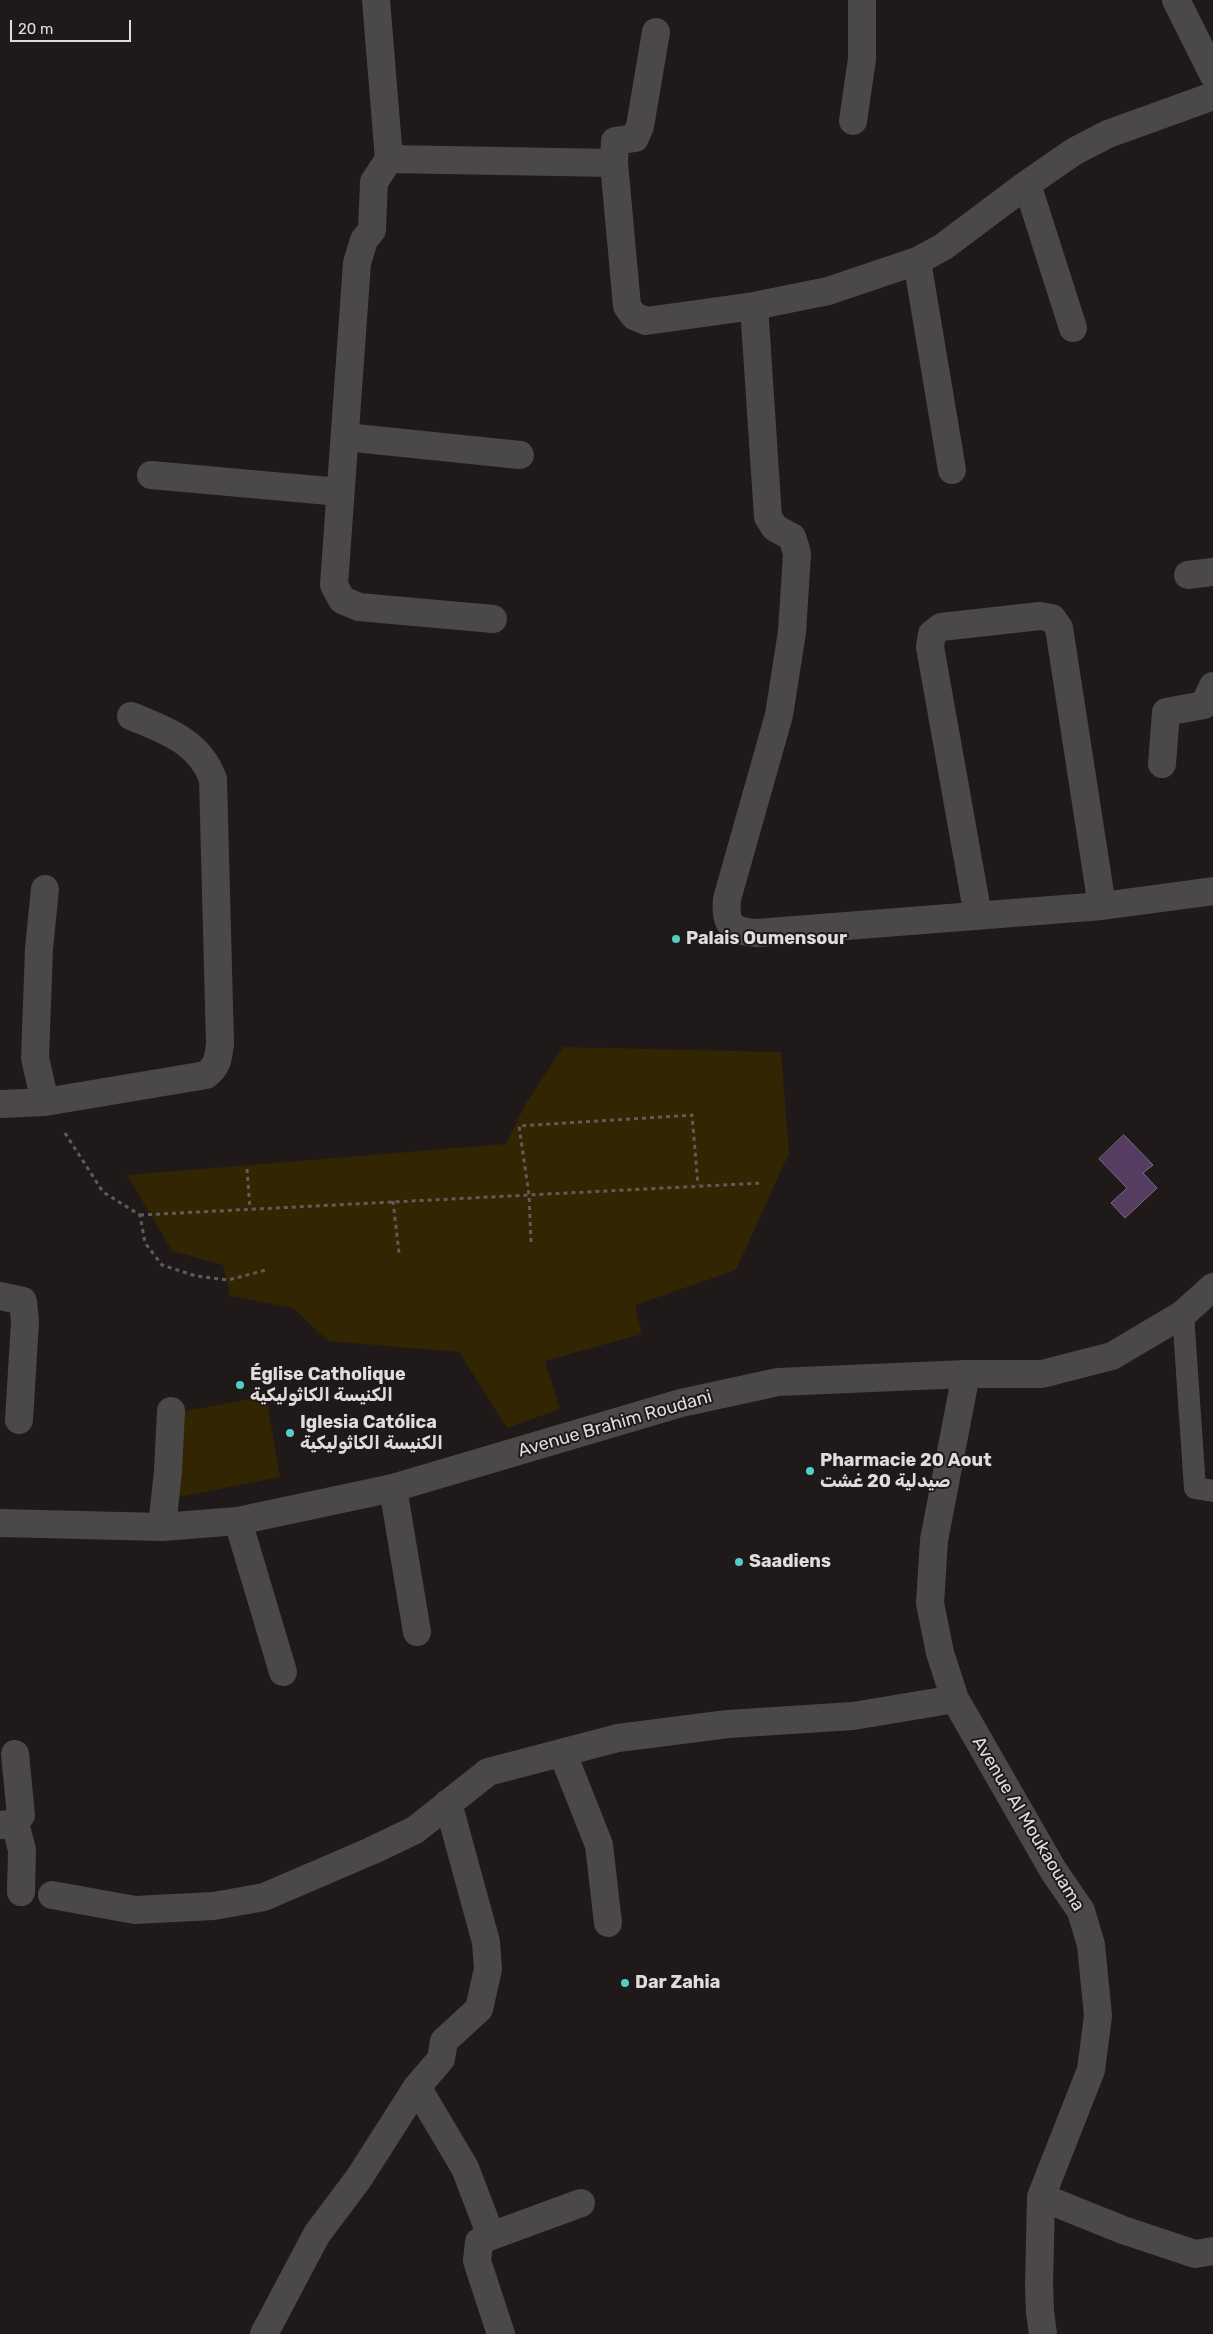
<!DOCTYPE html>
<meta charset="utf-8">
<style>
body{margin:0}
#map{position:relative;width:1213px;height:2334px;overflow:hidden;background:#201919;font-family:Rubik,sans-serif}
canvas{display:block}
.scale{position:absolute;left:10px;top:20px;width:121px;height:22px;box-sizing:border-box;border:2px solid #e1dcdc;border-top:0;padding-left:6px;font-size:15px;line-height:18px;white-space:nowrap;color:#e1dcdc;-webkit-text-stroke:4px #201919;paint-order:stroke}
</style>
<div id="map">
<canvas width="1213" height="2334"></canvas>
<div class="scale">20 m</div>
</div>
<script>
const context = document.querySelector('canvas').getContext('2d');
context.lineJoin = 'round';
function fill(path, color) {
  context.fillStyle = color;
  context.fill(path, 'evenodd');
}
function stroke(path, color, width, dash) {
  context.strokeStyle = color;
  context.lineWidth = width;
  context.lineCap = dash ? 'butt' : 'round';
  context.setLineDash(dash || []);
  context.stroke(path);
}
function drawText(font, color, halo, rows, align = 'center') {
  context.font = font + ' Rubik,"Noto Naskh Arabic",sans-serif';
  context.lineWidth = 4;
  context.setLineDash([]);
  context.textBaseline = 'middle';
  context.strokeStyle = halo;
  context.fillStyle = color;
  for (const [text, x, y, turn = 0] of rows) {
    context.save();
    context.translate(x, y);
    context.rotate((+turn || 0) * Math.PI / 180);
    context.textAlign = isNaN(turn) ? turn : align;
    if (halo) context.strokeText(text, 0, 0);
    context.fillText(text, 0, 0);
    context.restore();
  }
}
fill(new Path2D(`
 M 563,1047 L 781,1052 L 789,1153 L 736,1270 L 635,1305 L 642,1334 L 545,1361 L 560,1409 L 507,1428 L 459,1352 L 328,1341 L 293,1308 L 230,1296 L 223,1265 L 172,1251 L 127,1175 L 506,1144 L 526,1103 Z
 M 266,1396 L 280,1477 L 174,1498 L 181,1412 Z`), '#312502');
const water = new Path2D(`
 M 1124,1135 L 1153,1165 L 1143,1173 L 1157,1188 L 1125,1218 L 1111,1203 L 1127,1188 L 1099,1159 Z`);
fill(water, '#543d60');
stroke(water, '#7e6d85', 1);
stroke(new Path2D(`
 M 65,1133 L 103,1192 L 140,1215 L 145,1243 L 162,1265 L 196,1276 L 228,1280 L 266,1270
 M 247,1169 L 250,1209
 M 393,1201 L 399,1253
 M 140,1215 L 762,1183
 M 531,1242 L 529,1195 L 519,1126 L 692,1115 L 698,1185`), '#615a5a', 3, [4, 4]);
stroke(new Path2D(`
 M 1183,1314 L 1195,1488 L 1213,1491`), '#4b4849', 22);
stroke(new Path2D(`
 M 376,0 L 389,159 L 374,182 L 372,230 L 364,240 L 357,263 L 334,585 L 342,600 L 359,607 L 493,619
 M 1176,0 L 1213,74
 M 656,32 L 640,126 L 635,138 L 615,141 L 614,163 L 627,306 L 634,316 L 646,321 L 754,306 L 828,291 L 917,261 L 943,247 L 1027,184 L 1075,151 L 1108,134 L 1213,96
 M 853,121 L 862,59 L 862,0
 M 389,159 L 614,163
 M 1027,184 L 1073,328
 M 917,261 L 952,470
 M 754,306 L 768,517 L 775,528 L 792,537 L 797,553 L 792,632 L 779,715 L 727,899 C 725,925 731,931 757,933 L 1102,906 L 1213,891
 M 345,437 L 520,455
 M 151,475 L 340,492
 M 1188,575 L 1213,572
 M 1162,764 L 1166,712 L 1204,705 L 1213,686
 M 45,889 L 39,949 L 35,1058 L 45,1102
 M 978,916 L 930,647 L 932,634 L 941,627 L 1040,616 L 1052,618 L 1059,628 L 1102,906
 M 0,1104 L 45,1102 L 206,1075 C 218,1066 218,1058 220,1044 L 213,779 C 199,741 165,730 131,716
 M 0,1296 L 23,1301 L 25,1322 L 19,1420
 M 966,1374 L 934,1540 L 930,1603 L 940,1653 L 955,1699 L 1053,1870 L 1081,1911 L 1091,1945 L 1098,2016 L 1091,2070 L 1041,2197 L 1039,2286 L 1040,2312 L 1043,2334
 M 393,1488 L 417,1632
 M 238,1521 L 283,1672
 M 162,1527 L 168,1471 L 171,1411
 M 563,1754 L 599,1845 L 608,1923
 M 15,1823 L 22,1850 L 21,1892
 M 0,1825 L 15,1823 L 21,1815 L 15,1754
 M 52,1895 L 135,1910 L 214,1906 L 264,1897 L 371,1851 L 415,1830 L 488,1772 L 618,1738 L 728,1724 L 853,1716 L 955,1699
 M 417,2087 L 465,2168 L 491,2236 L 479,2242 L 477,2261 L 501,2334
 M 1041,2197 L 1123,2230 L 1195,2254 L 1213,2251
 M 491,2236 L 581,2203
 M 264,2334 L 317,2234 L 359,2178 L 417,2087 L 441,2059 L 444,2041 L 479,2009 L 488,1969 L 486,1942 L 448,1803`), '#4b4849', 28);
stroke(new Path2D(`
 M 0,1523 L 162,1527 L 238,1521 L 393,1488 L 681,1403 L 778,1382 L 966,1374 L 1042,1374 L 1112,1356 L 1183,1314 L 1213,1287`), '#4b4849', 28);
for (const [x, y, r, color] of [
 [676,939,5,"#54cdc7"],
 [240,1385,5,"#54cdc7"],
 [290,1433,5,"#54cdc7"],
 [810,1471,5,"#54cdc7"],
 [739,1562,5,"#54cdc7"],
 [625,1983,5,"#54cdc7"]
]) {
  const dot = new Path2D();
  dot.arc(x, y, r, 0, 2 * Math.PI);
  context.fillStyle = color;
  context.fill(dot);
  stroke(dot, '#201919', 2);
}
drawText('bold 18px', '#e1dcdc', '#201919', [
 ["Palais Oumensour",686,939],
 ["Église Catholique",250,1375],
 ["الكنيسة الكاثوليكية",250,1396],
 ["Iglesia Católica",300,1423],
 ["الكنيسة الكاثوليكية",300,1444],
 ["Pharmacie 20 Aout",820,1461],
 ["صيدلية 20 غشت",820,1482],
 ["Saadiens",749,1562],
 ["Dar Zahia",635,1983]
], 'left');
drawText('18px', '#e1dcdc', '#201919', [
 ["Avenue Brahim Roudani",615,1424,-16],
 ["Avenue Al Moukaouama",1028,1824,59]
]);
</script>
